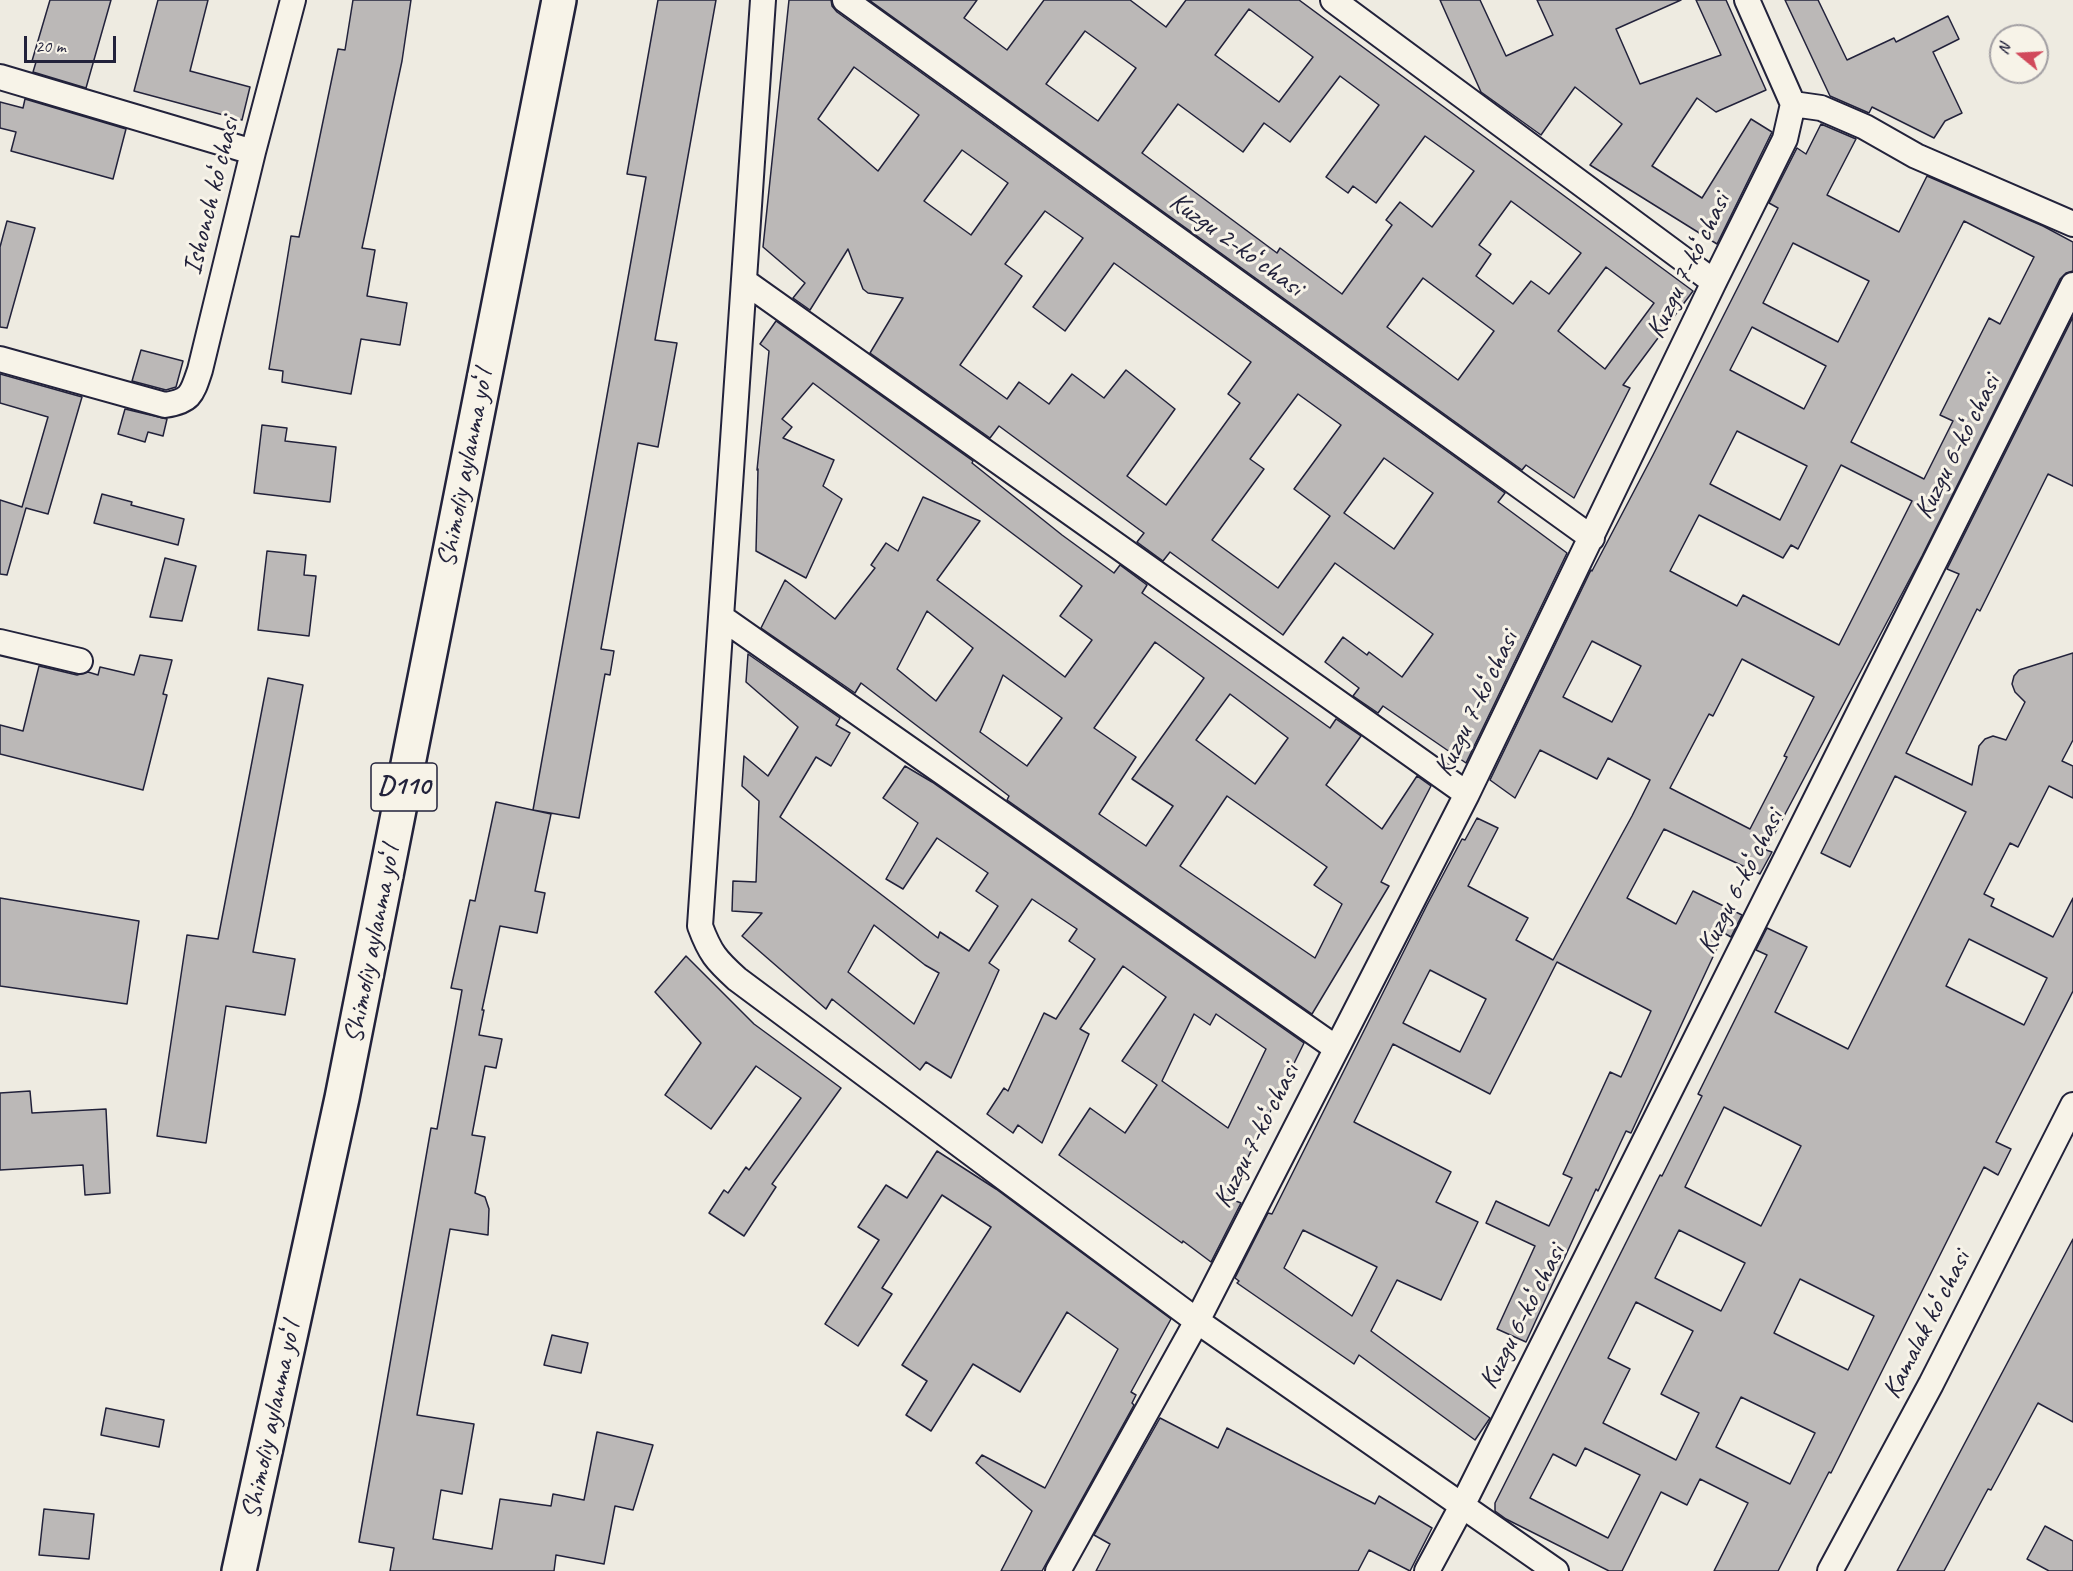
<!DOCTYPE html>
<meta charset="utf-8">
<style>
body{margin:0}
#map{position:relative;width:2073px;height:1571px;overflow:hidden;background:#eeebe1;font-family:Caveat,sans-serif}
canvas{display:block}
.north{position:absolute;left:1989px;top:24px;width:60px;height:60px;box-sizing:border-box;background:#f7f3e8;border:2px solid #a29fa3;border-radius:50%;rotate:288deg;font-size:16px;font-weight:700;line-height:24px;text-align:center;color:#22223b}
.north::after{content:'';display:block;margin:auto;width:21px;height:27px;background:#d1495b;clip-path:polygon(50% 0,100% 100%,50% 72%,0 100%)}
.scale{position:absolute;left:24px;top:36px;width:92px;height:27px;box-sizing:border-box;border:3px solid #22223b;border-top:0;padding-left:8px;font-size:18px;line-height:21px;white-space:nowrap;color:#22223b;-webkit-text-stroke:4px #f7f3e8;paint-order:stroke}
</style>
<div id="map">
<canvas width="2073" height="1571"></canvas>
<div class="north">N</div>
<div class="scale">20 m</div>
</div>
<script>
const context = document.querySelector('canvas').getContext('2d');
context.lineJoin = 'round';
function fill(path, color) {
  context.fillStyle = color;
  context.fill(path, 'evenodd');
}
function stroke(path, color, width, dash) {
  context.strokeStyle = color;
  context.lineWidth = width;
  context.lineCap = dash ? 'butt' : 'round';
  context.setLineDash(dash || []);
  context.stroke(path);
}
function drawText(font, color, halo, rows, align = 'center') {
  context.font = font + ' Caveat,sans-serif';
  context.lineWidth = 6;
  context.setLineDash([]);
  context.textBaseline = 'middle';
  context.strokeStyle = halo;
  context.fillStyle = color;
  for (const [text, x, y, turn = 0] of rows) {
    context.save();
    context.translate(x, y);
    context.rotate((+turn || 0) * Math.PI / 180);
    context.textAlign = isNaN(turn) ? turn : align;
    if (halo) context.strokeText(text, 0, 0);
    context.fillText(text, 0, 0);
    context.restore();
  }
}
const building = new Path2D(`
 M 50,0 L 111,0 L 86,88 L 33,72 L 36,62 L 32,61 Z
 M 158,0 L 208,0 L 190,71 L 250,87 L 242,120 L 134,91 Z
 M 353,0 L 411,0 L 402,61 L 362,248 L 375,250 L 367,296 L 407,303 L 400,345 L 361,339 L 351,394 L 282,382 L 283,371 L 269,369 L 291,236 L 299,237 L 338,49 L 345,50 Z
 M 658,0 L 716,0 L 655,340 L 677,343 L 658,447 L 638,443 L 601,649 L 614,651 L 610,675 L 605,674 L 579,818 L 533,810 L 646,177 L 627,174 Z
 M 789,0 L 831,0 L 832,6 L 837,12 L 1505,493 L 1498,502 L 1567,553 L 1466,763 L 1383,706 L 1378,713 L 1353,696 L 1359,688 L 1325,662 L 1343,637 L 1367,655 L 1369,652 L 1402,677 L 1433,634 L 1335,563 L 1283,635 L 1170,552 L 1163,561 L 1137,542 L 1144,533 L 999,426 L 990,438 L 870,353 L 903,298 L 868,293 L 863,289 L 848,249 L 810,310 L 793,298 L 805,283 L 763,247 ZM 854,67 L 919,115 L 878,171 L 818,119 ZM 962,150 L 1008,183 L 971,235 L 924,201 ZM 1045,211 L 1083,238 L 1033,307 L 1065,331 L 1114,263 L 1251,362 L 1228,394 L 1240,403 L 1166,505 L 1127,476 L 1175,409 L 1126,370 L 1104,398 L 1072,374 L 1049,404 L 1019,382 L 1007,399 L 960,365 L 1022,276 L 1005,264 ZM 1298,394 L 1341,425 L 1294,489 L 1330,516 L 1278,588 L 1212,540 L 1264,469 L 1250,459 ZM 1384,458 L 1433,493 L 1394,549 L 1344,513 Z
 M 869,0 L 977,0 L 964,18 L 1007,50 L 1044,0 L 1130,0 L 1166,27 L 1186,0 L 1299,0 L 1693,291 L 1623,385 L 1630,388 L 1574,498 L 1526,465 L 1522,470 ZM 1249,9 L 1313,57 L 1279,102 L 1215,55 ZM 1085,31 L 1136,68 L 1098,121 L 1046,84 ZM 1340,76 L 1379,105 L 1326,177 L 1348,193 L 1353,186 L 1376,203 L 1425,136 L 1474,171 L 1432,227 L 1400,202 L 1386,220 L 1392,225 L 1342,294 L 1280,248 L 1277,253 L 1142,153 L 1178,104 L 1243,152 L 1264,123 L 1290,142 ZM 1511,201 L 1581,253 L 1549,294 L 1531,281 L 1513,304 L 1476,276 L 1491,254 L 1479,245 ZM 1606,267 L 1654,303 L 1605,369 L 1558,331 ZM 1423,278 L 1494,331 L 1458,380 L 1387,327 Z
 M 1440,0 L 1480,0 L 1506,56 L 1553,35 L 1537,0 L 1681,0 L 1616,29 L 1640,84 L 1721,55 L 1696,0 L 1726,0 L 1766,90 L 1716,112 L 1697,98 L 1652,166 L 1702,198 L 1751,119 L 1772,132 L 1717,244 L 1590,165 L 1622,124 L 1575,87 L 1541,135 L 1481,92 Z
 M 1785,0 L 1818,0 L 1847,60 L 1894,38 L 1896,42 L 1948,16 L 1959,39 L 1933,52 L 1962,113 L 1945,121 L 1934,138 L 1872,107 L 1869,113 L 1830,96 Z
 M 25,99 L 126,129 L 113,179 L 11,151 L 16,132 L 0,128 L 0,102 L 23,108 Z
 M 1821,124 L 1856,139 L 1827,195 L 1899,232 L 1927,176 L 2043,226 L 2073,242 L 2073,271 L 2066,273 L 2060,279 L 1922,556 L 1766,850 L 1772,852 L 1760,874 L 1664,829 L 1627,898 L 1676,924 L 1693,891 L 1742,915 L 1731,937 L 1724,933 L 1631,1133 L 1626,1131 L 1598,1191 L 1596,1189 L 1526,1342 L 1497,1329 L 1535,1246 L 1486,1223 L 1496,1201 L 1549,1226 L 1572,1178 L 1563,1174 L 1610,1072 L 1621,1077 L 1651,1011 L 1557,962 L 1490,1094 L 1393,1044 L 1354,1122 L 1451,1172 L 1436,1202 L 1478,1222 L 1441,1300 L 1397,1280 L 1371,1331 L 1490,1418 L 1475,1440 L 1359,1355 L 1354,1364 L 1237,1283 L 1239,1281 L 1235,1278 L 1268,1213 L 1272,1214 L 1427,905 L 1462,839 L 1465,840 L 1477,818 L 1498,828 L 1468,886 L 1528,918 L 1516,940 L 1553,960 L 1632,816 L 1650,780 L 1608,758 L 1597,779 L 1540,750 L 1515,798 L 1490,780 L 1591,570 L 1592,571 L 1653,455 L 1778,208 L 1769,203 L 1797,148 L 1806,154 ZM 1964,221 L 2034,257 L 2000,324 L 1989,318 L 1940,415 L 1953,421 L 1924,479 L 1851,442 ZM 1793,243 L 1869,281 L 1838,342 L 1763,303 ZM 1752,327 L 1826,366 L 1804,409 L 1730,370 ZM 1737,431 L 1807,466 L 1780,520 L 1710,484 ZM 1841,465 L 1912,501 L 1839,645 L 1743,595 L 1737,606 L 1670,571 L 1699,515 L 1783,558 L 1791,545 L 1798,549 ZM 1592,641 L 1641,666 L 1612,722 L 1563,697 ZM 1742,659 L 1814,697 L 1784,756 L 1787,757 L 1750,829 L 1670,788 L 1709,714 L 1713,716 ZM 1430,970 L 1486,999 L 1460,1052 L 1403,1023 ZM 1303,1230 L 1377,1267 L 1352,1316 L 1284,1268 Z
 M 7,221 L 35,228 L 7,328 L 0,327 L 0,247 Z
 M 2073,317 L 2073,486 L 2048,474 L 1980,611 L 1977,609 L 1906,753 L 1972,785 L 1979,746 L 1985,739 L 1993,736 L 2006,740 L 2025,702 L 2015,692 L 2012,684 L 2014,676 L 2019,670 L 2073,653 L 2073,740 L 2062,761 L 2073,766 L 2073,798 L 2049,786 L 2018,847 L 2010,843 L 1984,894 L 1994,899 L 1991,906 L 2053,937 L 2073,898 L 2073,991 L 1996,1142 L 2011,1149 L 1998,1175 L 1984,1167 L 1831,1473 L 1829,1472 L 1778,1571 L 1714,1571 L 1748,1503 L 1700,1479 L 1687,1505 L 1661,1492 L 1622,1571 L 1609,1571 L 1506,1519 L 1495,1511 L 1495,1503 L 1660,1175 L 1662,1176 L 1702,1096 L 1698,1094 L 1767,955 L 1756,950 L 1767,928 L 1807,947 L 1775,1012 L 1848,1049 L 1966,812 L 1895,776 L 1850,867 L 1821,853 L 1959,574 L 1947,569 ZM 1969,939 L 2047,978 L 2024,1025 L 1946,986 ZM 1724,1107 L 1801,1146 L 1761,1226 L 1685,1187 ZM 1679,1230 L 1745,1263 L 1721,1311 L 1655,1278 ZM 1800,1279 L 1874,1316 L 1848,1370 L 1774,1333 ZM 1636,1302 L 1693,1331 L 1661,1394 L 1699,1413 L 1676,1460 L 1603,1423 L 1630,1369 L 1608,1358 ZM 1741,1397 L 1815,1433 L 1790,1484 L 1716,1447 ZM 1585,1448 L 1640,1475 L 1608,1538 L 1530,1498 L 1553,1454 L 1576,1466 Z
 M 776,321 L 973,461 L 972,463 L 1062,535 L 1114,573 L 1120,565 L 1147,585 L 1142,593 L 1330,728 L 1336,719 L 1361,736 L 1326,785 L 1382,829 L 1417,776 L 1431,786 L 1381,882 L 1389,886 L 1312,1014 L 1007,800 L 1009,796 L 861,683 L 855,693 L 761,628 L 785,580 L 835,619 L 875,568 L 871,565 L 886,543 L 898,551 L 923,497 L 980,521 L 937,580 L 1065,677 L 1092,640 L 1060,616 L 1082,586 L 813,383 L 782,419 L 792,427 L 783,438 L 834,460 L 823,486 L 842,499 L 806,578 L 756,551 L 758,469 L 757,470 L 769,351 L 760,344 ZM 927,611 L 973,648 L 936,701 L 897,669 ZM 1155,642 L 1204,678 L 1132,779 L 1173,806 L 1146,846 L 1099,814 L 1136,757 L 1094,728 ZM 1003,675 L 1062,718 L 1027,766 L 980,732 ZM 1230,694 L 1288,738 L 1255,784 L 1196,740 ZM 1227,796 L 1327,867 L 1314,885 L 1342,904 L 1315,958 L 1180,866 Z
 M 141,350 L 183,361 L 176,387 L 166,390 L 132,381 Z
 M 0,374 L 82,397 L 48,514 L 26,508 L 7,575 L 0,574 L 0,500 L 22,507 L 48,417 L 0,403 Z
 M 125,409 L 167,419 L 163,436 L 148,432 L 145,442 L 118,434 Z
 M 262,425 L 287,428 L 285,441 L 336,447 L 330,502 L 254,493 Z
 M 102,494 L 132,502 L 131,505 L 184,519 L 178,545 L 94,523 Z
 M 267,551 L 306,555 L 304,575 L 316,576 L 309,636 L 258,630 Z
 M 165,558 L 196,566 L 182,621 L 150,617 Z
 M 748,654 L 840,718 L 836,725 L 850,733 L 831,766 L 816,757 L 780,817 L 938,938 L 940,932 L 969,951 L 998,906 L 976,891 L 988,873 L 937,838 L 903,889 L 886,879 L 918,823 L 883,798 L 905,766 L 932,782 L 1304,1043 L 1228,1198 L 1241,1203 L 1211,1262 L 1183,1241 L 1182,1243 L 1059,1155 L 1090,1108 L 1125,1133 L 1157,1085 L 1122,1061 L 1166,997 L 1123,966 L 1080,1029 L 1089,1034 L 1042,1143 L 1018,1125 L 1013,1133 L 987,1114 L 1004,1088 L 1008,1091 L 1044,1013 L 1056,1019 L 1095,959 L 1069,941 L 1077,929 L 1032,899 L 989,963 L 999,970 L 951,1078 L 926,1062 L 920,1070 L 832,999 L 826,1009 L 742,936 L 762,913 L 732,911 L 733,881 L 756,882 L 759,801 L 742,786 L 744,756 L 768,776 L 798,727 L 746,682 ZM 874,925 L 925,965 L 939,973 L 914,1024 L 848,972 ZM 1194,1014 L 1210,1025 L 1216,1014 L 1266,1049 L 1228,1128 L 1162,1081 Z
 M 140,655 L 172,660 L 163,694 L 167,695 L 143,790 L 0,754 L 0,725 L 23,731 L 39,666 L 77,675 L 88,672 L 98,675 L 100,667 L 134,675 Z
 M 268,678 L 303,685 L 253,952 L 295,959 L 285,1015 L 226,1006 L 206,1143 L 157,1136 L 187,935 L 218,939 Z
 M 496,802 L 551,814 L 535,891 L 545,893 L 537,933 L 500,926 L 482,1010 L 484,1010 L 479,1035 L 502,1039 L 496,1068 L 485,1066 L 472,1135 L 485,1137 L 475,1193 L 485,1197 L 489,1209 L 488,1235 L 450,1229 L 417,1415 L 474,1424 L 462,1494 L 441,1490 L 433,1539 L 492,1549 L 500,1499 L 551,1506 L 553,1494 L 584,1500 L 597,1432 L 653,1445 L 633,1510 L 615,1506 L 604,1564 L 556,1555 L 554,1571 L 390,1571 L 394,1548 L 359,1542 L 431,1128 L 437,1129 L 462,990 L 451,988 L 470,900 L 475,901 Z
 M 0,898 L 139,921 L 127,1004 L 0,986 Z
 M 686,956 L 754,1024 L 841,1088 L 772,1184 L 776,1187 L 744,1236 L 709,1213 L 724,1190 L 728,1193 L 746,1167 L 749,1170 L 801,1098 L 756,1066 L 711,1129 L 665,1095 L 701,1043 L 655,992 Z
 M 30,1091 L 32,1113 L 106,1109 L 110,1193 L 85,1195 L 83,1165 L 0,1170 L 0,1093 Z
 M 937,1151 L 996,1189 L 1171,1319 L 1131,1392 L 1136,1395 L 1132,1403 L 1134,1405 L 1042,1571 L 1001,1571 L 1032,1511 L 976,1463 L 982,1455 L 1045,1488 L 1118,1349 L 1067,1312 L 1020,1392 L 973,1364 L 931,1431 L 906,1415 L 927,1381 L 902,1365 L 991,1227 L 942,1195 L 882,1288 L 892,1294 L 858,1346 L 825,1324 L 879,1240 L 858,1227 L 886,1185 L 907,1198 Z
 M 2073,1239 L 2073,1422 L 2038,1403 L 1991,1490 L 1988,1489 L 1944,1571 L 1897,1571 Z
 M 552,1335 L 588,1343 L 581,1373 L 544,1365 Z
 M 106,1408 L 164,1420 L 159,1447 L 101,1435 Z
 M 1160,1418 L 1218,1448 L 1227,1428 L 1375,1504 L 1379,1496 L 1432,1528 L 1410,1571 L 1369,1550 L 1358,1571 L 1096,1571 L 1110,1544 L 1094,1535 Z
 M 44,1509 L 94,1514 L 89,1559 L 39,1555 Z
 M 2045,1526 L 2073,1541 L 2073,1571 L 2049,1571 L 2027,1559 Z`);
fill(building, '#bbb8b7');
stroke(building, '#22223b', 1.5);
const street = new Path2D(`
 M 763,0 L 700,926 C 710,953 716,960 737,979 L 1197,1321 L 1556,1571
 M 845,0 L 1592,538
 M 1333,0 L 1714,282
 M 1747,0 L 1793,104
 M 0,77 L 253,152
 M 1793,104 L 1821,108 L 1865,127 L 1916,156 L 2073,224
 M 744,281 L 1467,794
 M 0,359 L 165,405 C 191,401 192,394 200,370 L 253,152 L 293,0
 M 721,617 L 1336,1048
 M 0,642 L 80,661
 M 1058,1571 L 1197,1321 L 1467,794 L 1714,282 L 1785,139 L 1793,104
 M 1427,1571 L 1462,1506 L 2073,285
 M 1830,1571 L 1931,1384 L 2073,1105`);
const primary = new Path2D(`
 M 239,1571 L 342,1098 L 559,0`);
stroke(street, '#22223b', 28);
stroke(primary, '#22223b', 38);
stroke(street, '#f7f3e8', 24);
stroke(primary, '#f7f3e8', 33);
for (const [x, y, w] of [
 [404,787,66]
]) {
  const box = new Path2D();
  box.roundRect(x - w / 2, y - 24, w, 48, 4.5);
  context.fillStyle = '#f7f3e8';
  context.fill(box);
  stroke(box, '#22223b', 1.5);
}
drawText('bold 27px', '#22223b', null, [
 ["D110",404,787]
]);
drawText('28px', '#22223b', '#f7f3e8', [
 ["Ishonch koʻchasi",212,196,-76],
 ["Kuzgu 2-koʻchasi",1236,245,36],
 ["Kuzgu 7-koʻchasi",1689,266,-64],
 ["Kuzgu 6-koʻchasi",1958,447,-63],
 ["Shimoliy aylanma yoʻl",466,469,-79],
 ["Kuzgu 7-koʻchasi",1477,704,-64],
 ["Kuzgu 6-koʻchasi",1741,882,-63],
 ["Shimoliy aylanma yoʻl",373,945,-79],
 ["Kuzgu 7-koʻchasi",1257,1136,-63],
 ["Kuzgu 6-koʻchasi",1523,1317,-63],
 ["Kamalak koʻchasi",1927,1325,-63],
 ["Shimoliy aylanma yoʻl",272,1421,-78]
]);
</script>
